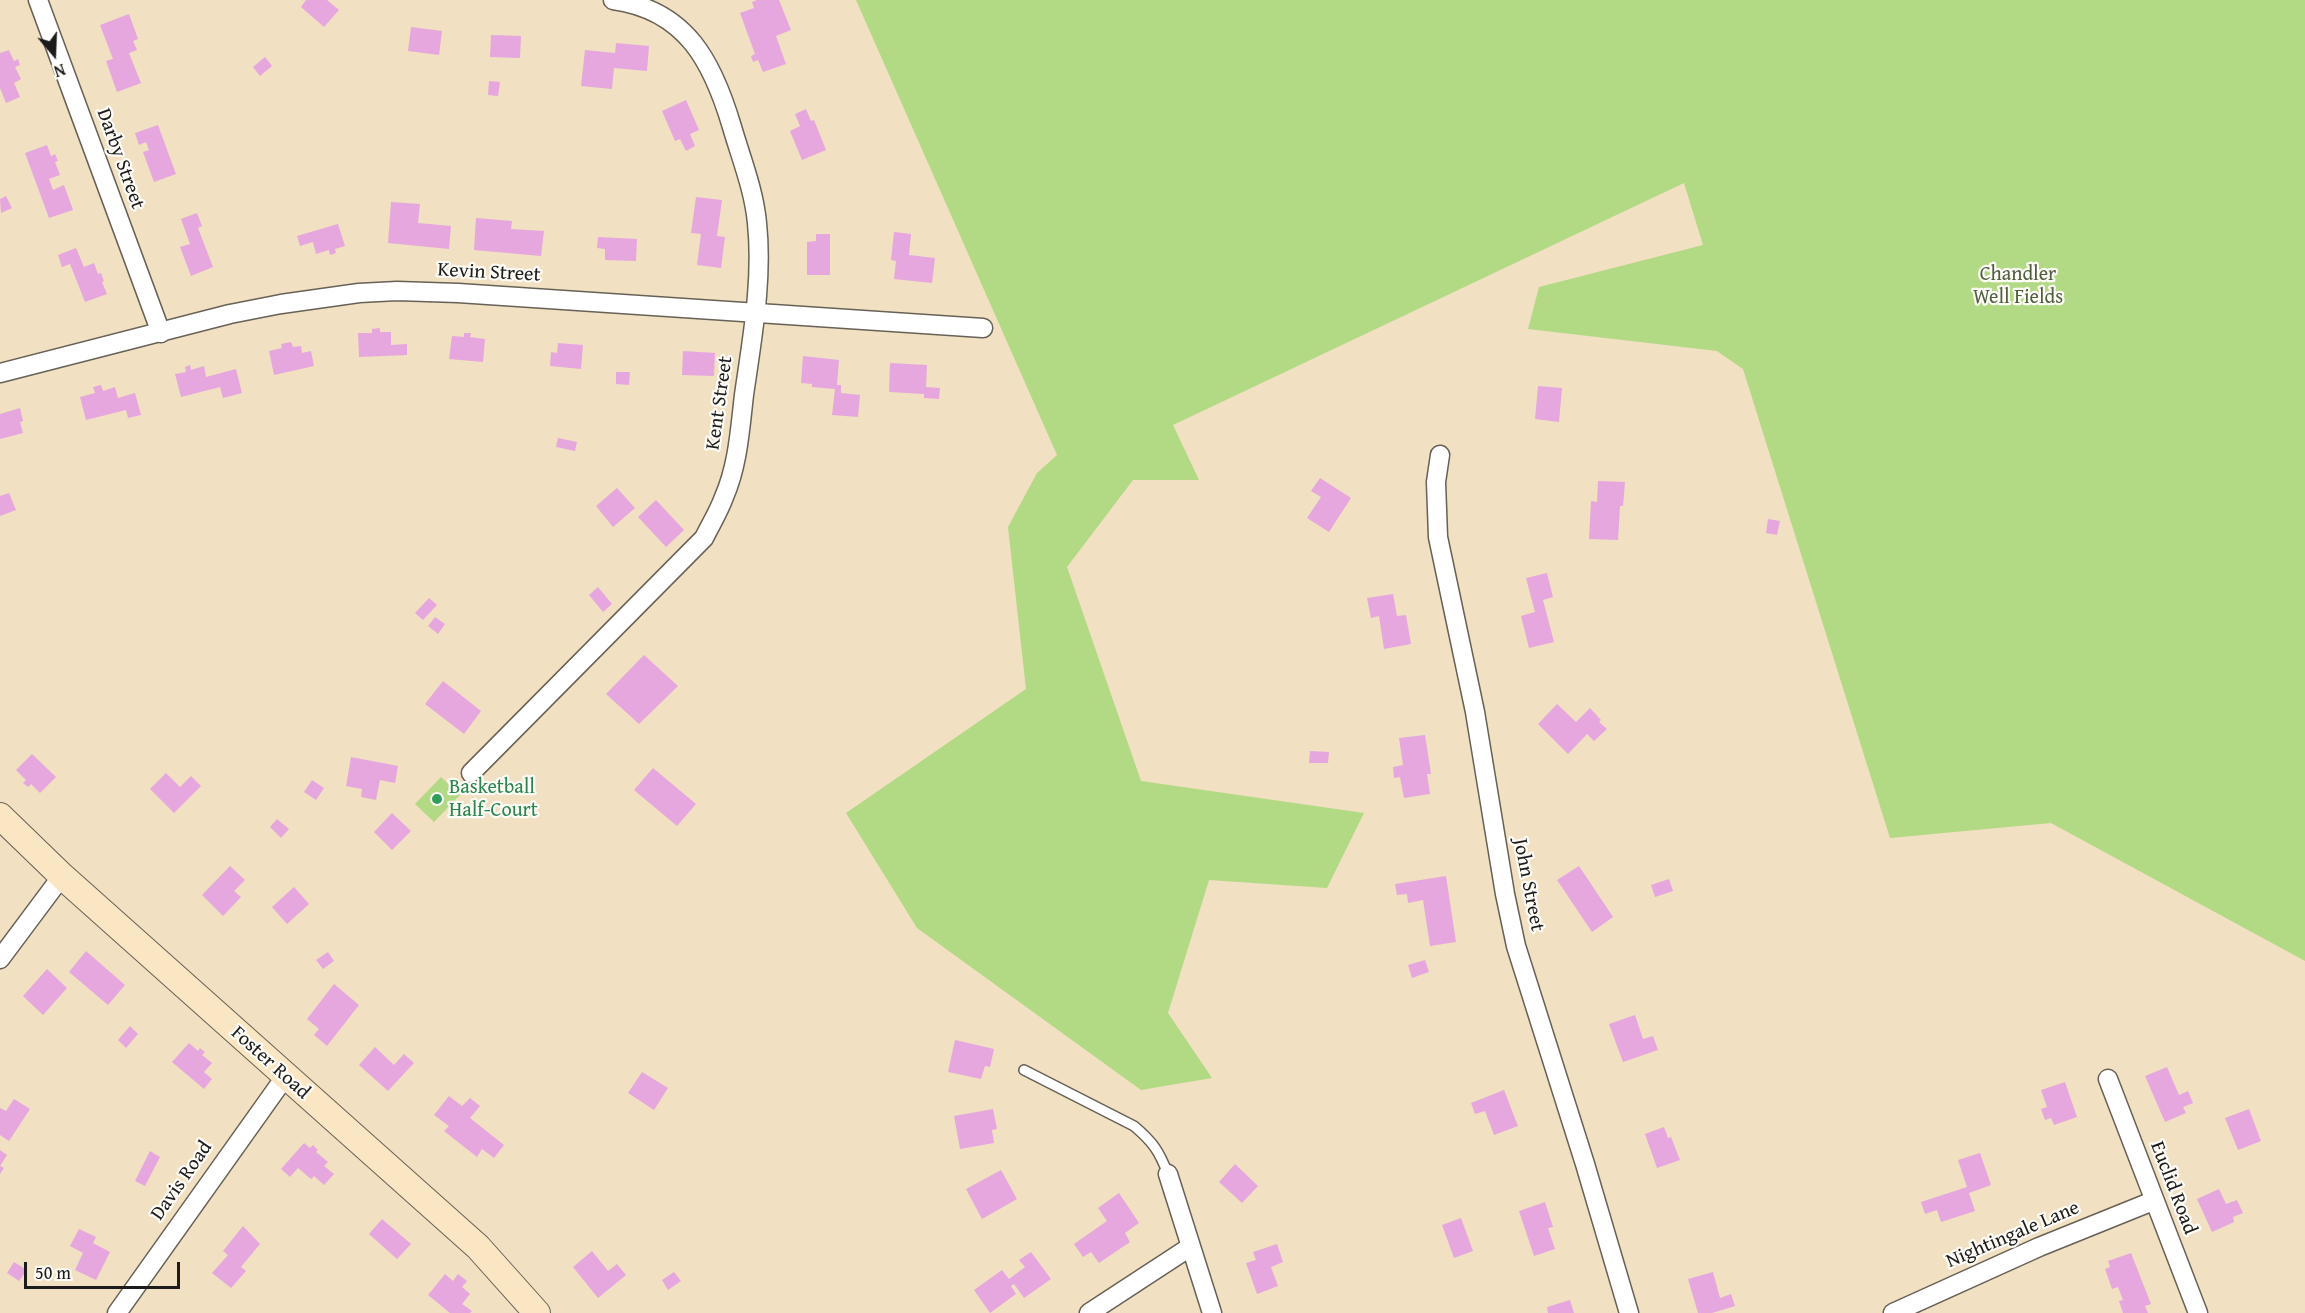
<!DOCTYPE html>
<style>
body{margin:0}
#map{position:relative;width:2305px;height:1313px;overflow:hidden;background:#f1e0c2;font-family:"Gentium Book Plus",serif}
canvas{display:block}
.north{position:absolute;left:24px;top:24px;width:60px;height:60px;-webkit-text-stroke:4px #fdfcf7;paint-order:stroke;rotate:161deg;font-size:16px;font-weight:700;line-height:24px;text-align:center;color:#1c1c1c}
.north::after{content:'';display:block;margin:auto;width:21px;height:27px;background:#1c1c1c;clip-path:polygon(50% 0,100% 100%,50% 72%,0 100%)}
.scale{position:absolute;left:24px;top:1262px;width:156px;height:27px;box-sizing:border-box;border:3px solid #1c1c1c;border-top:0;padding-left:8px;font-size:18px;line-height:21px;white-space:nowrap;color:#1c1c1c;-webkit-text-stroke:4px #fdfcf7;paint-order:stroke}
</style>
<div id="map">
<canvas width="2305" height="1313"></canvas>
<div class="north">N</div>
<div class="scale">50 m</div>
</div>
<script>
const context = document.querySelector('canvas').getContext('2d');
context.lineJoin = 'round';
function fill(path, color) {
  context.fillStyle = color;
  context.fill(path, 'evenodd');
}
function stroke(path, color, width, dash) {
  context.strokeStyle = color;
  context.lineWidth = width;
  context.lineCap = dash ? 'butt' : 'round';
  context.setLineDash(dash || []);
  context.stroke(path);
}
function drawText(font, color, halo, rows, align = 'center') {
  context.font = font + ' "Gentium Book Plus",serif';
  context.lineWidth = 4.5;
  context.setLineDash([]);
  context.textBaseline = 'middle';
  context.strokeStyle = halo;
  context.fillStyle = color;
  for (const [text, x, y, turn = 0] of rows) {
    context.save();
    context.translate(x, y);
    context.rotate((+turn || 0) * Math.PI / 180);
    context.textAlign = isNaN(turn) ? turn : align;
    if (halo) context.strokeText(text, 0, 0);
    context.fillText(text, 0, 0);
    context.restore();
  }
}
fill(new Path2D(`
 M 856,0 L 2305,0 L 2305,961 L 2051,823 L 1890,838 L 1743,369 L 1717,351 L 1528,329 L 1539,287 L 1703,245 L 1684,183 L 1173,425 L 1199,480 L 1133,480 L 1067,567 L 1141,781 L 1364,813 L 1327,888 L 1209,880 L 1168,1013 L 1212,1078 L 1141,1090 L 917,928 L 846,813 L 1026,689 L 1008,527 L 1037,473 L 1057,455 Z
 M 441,777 L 460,795 L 434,822 L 415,804 Z`), '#b2d983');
fill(new Path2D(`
 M 306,0 L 327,0 L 339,10 L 324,27 L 301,7 Z
 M 757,0 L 779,0 L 791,30 L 776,36 L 786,64 L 763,72 L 758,60 L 753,62 L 751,56 L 755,54 L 740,13 L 754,8 L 752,2 Z
 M 129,14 L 138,39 L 133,41 L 137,50 L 129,53 L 141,83 L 117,92 L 106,61 L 113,59 L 100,25 Z
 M 411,27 L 442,31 L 439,55 L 408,51 Z
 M 491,35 L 521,36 L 520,58 L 490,57 Z
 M 616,43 L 649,46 L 647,71 L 614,68 L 612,89 L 581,86 L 585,50 L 615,53 Z
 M 9,50 L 14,61 L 18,59 L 20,65 L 15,67 L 21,79 L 14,83 L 20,97 L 6,103 L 0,88 L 0,53 Z
 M 265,57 L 272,66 L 260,76 L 253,67 Z
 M 489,81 L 500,82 L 498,96 L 488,95 Z
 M 686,100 L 699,130 L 690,134 L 695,146 L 686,151 L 680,139 L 675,141 L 662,111 Z
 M 806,109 L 811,121 L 814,120 L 826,150 L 802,160 L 790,131 L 800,126 L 795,114 Z
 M 158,125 L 176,174 L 154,182 L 143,152 L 149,150 L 146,142 L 139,145 L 135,133 Z
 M 47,145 L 51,156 L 55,154 L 58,161 L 55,162 L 60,175 L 49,179 L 53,190 L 64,185 L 73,210 L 49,218 L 25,153 Z
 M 6,196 L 12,208 L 1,213 L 0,199 Z
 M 696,197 L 722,200 L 717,236 L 725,237 L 721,268 L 697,265 L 701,234 L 691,233 Z
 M 391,202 L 420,204 L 418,223 L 451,226 L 449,249 L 388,243 Z
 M 197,213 L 202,226 L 198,228 L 213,267 L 191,276 L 180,247 L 190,244 L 181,219 Z
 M 476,218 L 512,221 L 511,229 L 544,231 L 541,256 L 474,250 Z
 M 338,224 L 345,246 L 335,249 L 336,253 L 330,255 L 329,250 L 316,254 L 313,242 L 300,246 L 297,236 Z
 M 894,232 L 911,234 L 909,255 L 935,258 L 932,283 L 894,279 L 896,261 L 891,260 Z
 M 816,234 L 830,234 L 830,275 L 807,275 L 807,242 L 816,241 Z
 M 598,237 L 637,239 L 636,261 L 605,260 L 605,249 L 597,248 Z
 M 76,248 L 84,267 L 94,263 L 98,274 L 101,273 L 104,281 L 102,282 L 107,294 L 85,302 L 70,264 L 62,267 L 58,255 Z
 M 380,328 L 380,332 L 391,332 L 391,345 L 407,344 L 407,355 L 359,357 L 358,333 L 372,333 L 372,329 Z
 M 464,333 L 471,333 L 470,337 L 485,339 L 483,362 L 449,359 L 452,336 L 464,337 Z
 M 291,342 L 293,347 L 301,346 L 302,353 L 311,351 L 314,366 L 274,375 L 269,351 L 282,348 L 281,344 Z
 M 558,343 L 583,345 L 581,369 L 550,366 L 551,352 L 557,353 Z
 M 683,351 L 715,353 L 714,376 L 682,375 Z
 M 803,356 L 839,360 L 837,385 L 841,385 L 841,393 L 860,395 L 858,417 L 832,415 L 835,389 L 812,387 L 812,384 L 801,383 Z
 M 890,363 L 927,365 L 926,387 L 940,388 L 939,399 L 924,398 L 924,394 L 889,392 Z
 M 190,365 L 191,370 L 204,366 L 206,377 L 236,369 L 242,393 L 223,398 L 220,387 L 181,397 L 175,374 L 186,372 L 185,367 Z
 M 616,372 L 630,372 L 629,385 L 616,384 Z
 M 101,385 L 103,391 L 115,387 L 118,398 L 135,393 L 141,415 L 128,418 L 126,410 L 86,420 L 80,397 L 95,393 L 93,387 Z
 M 1538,386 L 1562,388 L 1559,422 L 1535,419 Z
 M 20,408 L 23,421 L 20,422 L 23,433 L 0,439 L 0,414 Z
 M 558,438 L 577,442 L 575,451 L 556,447 Z
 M 1320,478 L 1351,498 L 1329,532 L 1307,518 L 1321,497 L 1311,491 Z
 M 1598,481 L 1625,482 L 1623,506 L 1620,506 L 1618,540 L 1589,539 L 1591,501 L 1597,502 Z
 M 617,488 L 635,508 L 613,527 L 596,506 Z
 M 9,493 L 16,510 L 0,516 L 0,496 Z
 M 656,500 L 684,530 L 666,547 L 638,517 Z
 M 1768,519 L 1780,521 L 1777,535 L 1766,533 Z
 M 1547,573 L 1553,597 L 1543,600 L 1554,642 L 1529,648 L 1521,616 L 1535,612 L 1526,578 Z
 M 598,587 L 612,604 L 603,612 L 589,595 Z
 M 1393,594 L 1397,616 L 1406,615 L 1411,644 L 1384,649 L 1379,616 L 1371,618 L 1367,598 Z
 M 429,598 L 437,605 L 423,620 L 415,613 Z
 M 435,617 L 445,624 L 438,634 L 428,626 Z
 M 644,655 L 678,686 L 639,724 L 606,694 Z
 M 443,681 L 481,711 L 464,734 L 425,704 Z
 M 1557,704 L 1576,722 L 1590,708 L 1601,720 L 1599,722 L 1607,729 L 1594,741 L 1587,734 L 1568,754 L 1538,724 Z
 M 1425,735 L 1431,774 L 1427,774 L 1430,794 L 1404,798 L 1400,777 L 1394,778 L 1393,767 L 1403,765 L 1399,738 Z
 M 1310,751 L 1329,752 L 1328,763 L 1309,763 Z
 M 32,754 L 56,777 L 40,793 L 31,784 L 28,787 L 23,783 L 26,780 L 16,770 Z
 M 351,757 L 398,766 L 395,783 L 380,780 L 376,800 L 361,797 L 362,789 L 346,786 Z
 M 653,768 L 696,804 L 677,826 L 634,790 Z
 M 166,773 L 180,787 L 191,776 L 201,786 L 174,813 L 150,789 Z
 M 312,780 L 324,788 L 316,800 L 304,792 Z
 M 392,813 L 411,831 L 392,850 L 374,832 Z
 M 277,819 L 289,829 L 281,838 L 270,827 Z
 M 230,866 L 245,880 L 234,891 L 241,897 L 223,916 L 202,895 Z
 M 1579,866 L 1613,917 L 1592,932 L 1557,880 Z
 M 1446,876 L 1456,942 L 1430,946 L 1423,900 L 1408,903 L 1407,894 L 1397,895 L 1395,884 Z
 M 1669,879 L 1673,891 L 1655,897 L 1651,885 Z
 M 294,887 L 309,904 L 287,924 L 272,907 Z
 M 86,951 L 125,985 L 108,1005 L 69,972 Z
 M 328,952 L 334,961 L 323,969 L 316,960 Z
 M 1425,960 L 1429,972 L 1412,978 L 1408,965 Z
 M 47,969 L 67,988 L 43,1015 L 23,996 Z
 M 334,984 L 359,1005 L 327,1046 L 314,1035 L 319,1029 L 307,1019 Z
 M 1635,1015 L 1643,1039 L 1653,1036 L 1658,1050 L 1623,1062 L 1609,1024 Z
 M 130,1026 L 138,1034 L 126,1048 L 118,1040 Z
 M 955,1040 L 994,1049 L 990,1067 L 985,1066 L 981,1079 L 948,1072 Z
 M 189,1043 L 198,1051 L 200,1048 L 205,1052 L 202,1055 L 212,1063 L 204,1072 L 212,1079 L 204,1089 L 172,1062 Z
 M 375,1047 L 394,1065 L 404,1054 L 414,1063 L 388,1091 L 359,1065 Z
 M 2167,1067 L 2179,1095 L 2188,1091 L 2193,1103 L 2183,1107 L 2186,1113 L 2165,1122 L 2145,1076 Z
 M 642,1072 L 668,1088 L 654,1110 L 628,1093 Z
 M 2065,1082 L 2077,1117 L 2054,1125 L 2051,1118 L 2045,1120 L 2041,1109 L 2047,1107 L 2041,1090 Z
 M 1504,1090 L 1518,1126 L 1494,1135 L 1485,1111 L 1475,1114 L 1471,1103 Z
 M 449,1096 L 462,1106 L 470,1098 L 480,1106 L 470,1118 L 504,1145 L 494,1158 L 482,1149 L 477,1157 L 444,1131 L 449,1126 L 434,1115 Z
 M 14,1099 L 30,1109 L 9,1141 L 0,1135 L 0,1108 L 6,1111 Z
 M 993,1109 L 997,1129 L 992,1130 L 994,1143 L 960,1149 L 954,1116 Z
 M 2249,1109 L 2261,1141 L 2238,1150 L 2225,1118 Z
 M 1664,1127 L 1668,1138 L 1671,1137 L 1680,1160 L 1657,1168 L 1645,1134 Z
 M 304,1143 L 310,1148 L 313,1145 L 318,1150 L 316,1152 L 328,1162 L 324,1166 L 334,1174 L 324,1185 L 314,1176 L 311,1179 L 298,1168 L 290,1177 L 281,1169 Z
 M 0,1150 L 7,1155 L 0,1166 L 4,1168 L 0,1174 Z
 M 150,1151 L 160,1157 L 145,1186 L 135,1181 Z
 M 1980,1153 L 1991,1185 L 1969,1193 L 1975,1211 L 1941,1222 L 1937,1210 L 1925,1214 L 1921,1202 L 1967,1187 L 1958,1160 Z
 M 1235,1164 L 1258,1186 L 1242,1203 L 1219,1182 Z
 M 1001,1170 L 1017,1199 L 982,1219 L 966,1189 Z
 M 2219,1189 L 2226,1204 L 2237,1200 L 2243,1213 L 2233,1217 L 2234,1222 L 2212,1232 L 2197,1199 Z
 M 1119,1193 L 1139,1223 L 1125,1233 L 1130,1242 L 1099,1263 L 1091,1252 L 1083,1257 L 1074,1244 L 1107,1221 L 1098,1208 Z
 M 1545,1202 L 1553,1227 L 1548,1228 L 1555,1249 L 1534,1256 L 1519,1211 Z
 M 1461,1218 L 1473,1251 L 1454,1258 L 1442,1225 Z
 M 382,1219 L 411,1244 L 397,1259 L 369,1234 Z
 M 243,1226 L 260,1244 L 241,1267 L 246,1271 L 231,1288 L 212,1273 L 228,1255 L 223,1251 Z
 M 79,1229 L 96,1237 L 93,1243 L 110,1252 L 96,1280 L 75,1270 L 83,1253 L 70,1246 Z
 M 1277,1244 L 1283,1262 L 1271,1267 L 1278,1286 L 1257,1294 L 1246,1263 L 1256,1260 L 1253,1252 Z
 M 592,1251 L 608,1271 L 617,1264 L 626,1275 L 598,1298 L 573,1267 Z
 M 1031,1252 L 1051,1279 L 1024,1298 L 1014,1284 L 1011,1286 L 1016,1294 L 990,1313 L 974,1290 L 1002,1270 L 1009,1279 L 1025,1267 L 1019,1260 Z
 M 2131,1253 L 2151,1304 L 2145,1306 L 2148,1313 L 2123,1313 L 2119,1301 L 2123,1300 L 2118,1287 L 2112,1289 L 2105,1269 L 2110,1267 L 2108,1261 Z
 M 14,1262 L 27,1270 L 19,1281 L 7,1273 Z
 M 674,1272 L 681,1281 L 668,1290 L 662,1280 Z
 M 1713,1272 L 1720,1298 L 1731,1294 L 1735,1306 L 1712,1313 L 1698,1313 L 1688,1279 Z
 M 445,1274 L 453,1281 L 458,1274 L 467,1281 L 462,1287 L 470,1294 L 462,1304 L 472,1311 L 470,1313 L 450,1313 L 428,1295 Z
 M 1570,1300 L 1574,1313 L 1548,1313 L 1547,1307 Z`), '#e5a7de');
const lane = new Path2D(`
 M 1024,1070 L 1134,1126 C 1153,1142 1159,1151 1168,1174`);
const street = new Path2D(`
 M 38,0 L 161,333
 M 0,373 L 230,314 L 281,304 L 359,293 L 397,291 L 458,293 L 983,328
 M 1440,455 L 1436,482 L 1438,537 L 1475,712 L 1505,894 L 1516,946 L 1585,1164 L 1629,1313
 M 471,773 L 704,538 C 711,524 719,511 724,497 C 738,465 740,429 744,395 C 752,339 763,280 757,223 C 754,190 741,158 732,127 C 713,63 687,10 613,0
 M 0,959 L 62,876
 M 2108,1079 L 2198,1313
 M 1168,1174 L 1212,1313
 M 117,1313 L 285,1077
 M 1089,1313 L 1190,1247
 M 1893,1313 L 2039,1247 L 2153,1201`);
const secondary = new Path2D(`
 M 0,816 L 62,876 L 478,1247 L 537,1313`);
stroke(lane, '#676156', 12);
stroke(street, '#676156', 21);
stroke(secondary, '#676156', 28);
stroke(lane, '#fff', 9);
stroke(street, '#fff', 18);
stroke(secondary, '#fbe6c4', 26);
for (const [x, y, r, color] of [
 [437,799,6,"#2e9e5b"]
]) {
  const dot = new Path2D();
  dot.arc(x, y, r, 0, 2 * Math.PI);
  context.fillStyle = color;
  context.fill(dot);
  stroke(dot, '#fdfcf7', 2);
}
drawText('20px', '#1c1c1c', '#fdfcf7', [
 ["Darby Street",120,159,70],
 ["Kevin Street",489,273,3],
 ["Kent Street",720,403,-82],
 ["John Street",1528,885,79],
 ["Foster Road",270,1063,42],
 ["Davis Road",182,1181,-55],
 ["Euclid Road",2173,1188,69],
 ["Nightingale Lane",2013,1235,-23]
]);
drawText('20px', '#505e40', '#fdfcf7', [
 ["Chandler",2018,275],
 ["Well Fields",2018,298]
]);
drawText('20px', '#27864d', '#fdfcf7', [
 ["Basketball",449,788],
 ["Half-Court",449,811]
], 'left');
</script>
